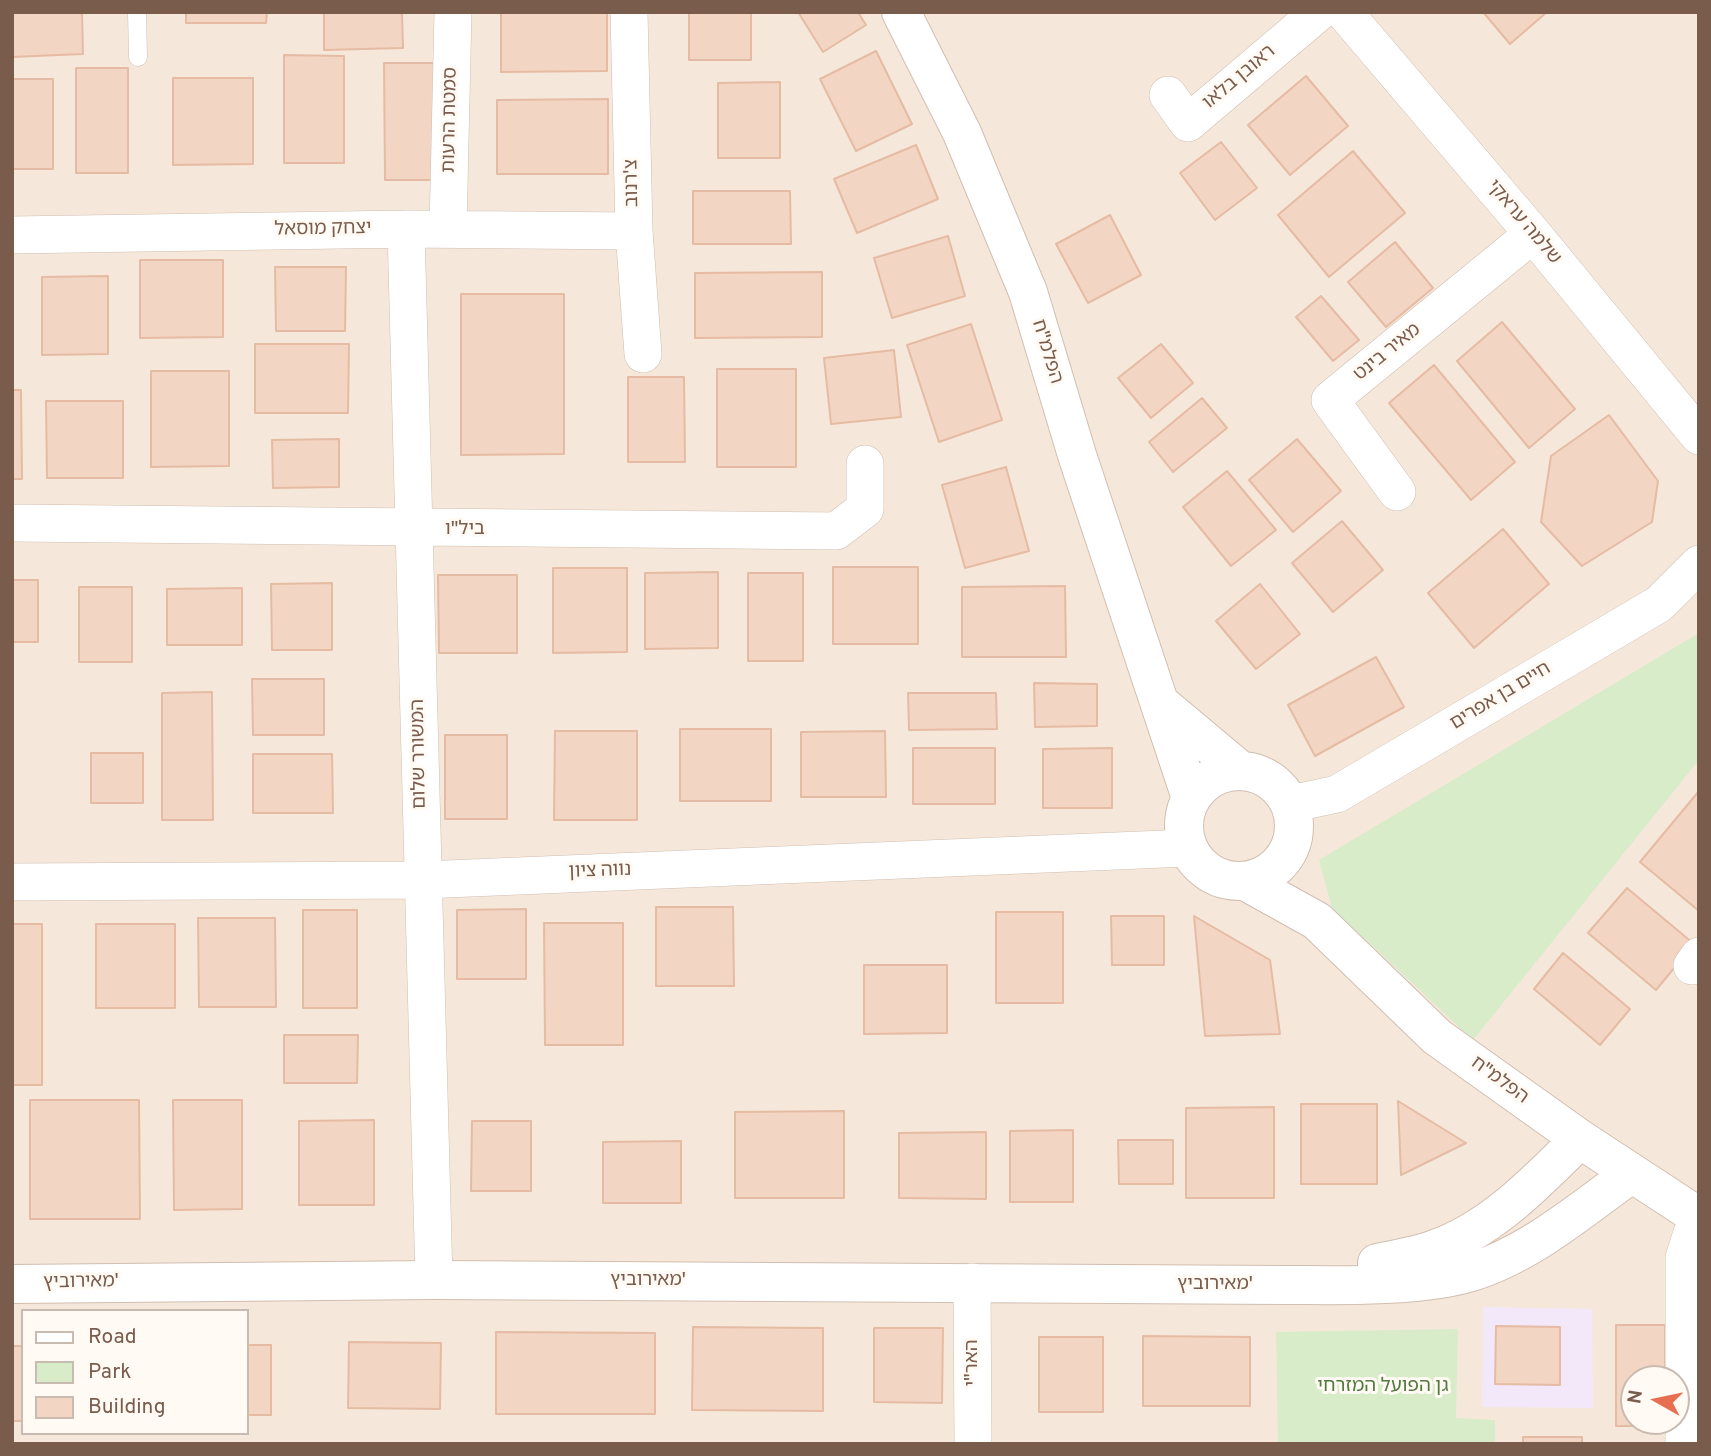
<!DOCTYPE html>
<meta charset="utf-8">
<style>
body{margin:0}
#map{position:relative;width:1711px;height:1456px;overflow:hidden;background:#fdf6ec;font-family:Overpass,sans-serif}
canvas{display:block}
.frame{position:absolute;inset:0;border:14px solid #7a5c4d;pointer-events:none}
.legend{position:absolute;left:21px;top:1309px;width:228px;height:126px;box-sizing:border-box;background:#fffaf3;border:2px solid #cabbb1;margin:0;padding:9px 12px;list-style:none;font-size:21px;color:#7a5c4d}
.legend li{display:flex;align-items:center;gap:14px;height:35px}
.legend b{width:35px;border:2px solid #cabbb1}
.north{position:absolute;left:1620px;top:1365px;width:70px;height:70px;box-sizing:border-box;background:#fffaf3;border:2px solid #cabbb1;border-radius:50%;rotate:279deg;font-size:19px;font-weight:700;line-height:28px;text-align:center;color:#7a5c4d}
.north::after{content:'';display:block;margin:auto;width:24px;height:32px;background:#e76f51;clip-path:polygon(50% 0,100% 100%,50% 72%,0 100%)}
</style>
<div id="map">
<canvas width="1711" height="1456"></canvas>
<div class="frame"></div>
<ul class="legend">
<li><b style="height:9px;background:#fff"></b>Road</li>
<li><b style="height:19px;background:#d8ecc9"></b>Park</li>
<li><b style="height:19px;background:#f3d5c3"></b>Building</li>
</ul>
<div class="north">N</div>
</div>
<script>
const context = document.querySelector('canvas').getContext('2d');
context.lineJoin = 'round';
function fill(path, color) {
  context.fillStyle = color;
  context.fill(path, 'evenodd');
}
function stroke(path, color, width, dash) {
  context.strokeStyle = color;
  context.lineWidth = width;
  context.lineCap = dash ? 'butt' : 'round';
  context.setLineDash(dash || []);
  context.stroke(path);
}
function drawText(font, color, halo, rows, align = 'center') {
  context.font = font + ' Overpass,"Noto Sans Hebrew",sans-serif';
  context.lineWidth = 6;
  context.setLineDash([]);
  context.textBaseline = 'middle';
  context.strokeStyle = halo;
  context.fillStyle = color;
  for (const [text, x, y, turn = 0] of rows) {
    context.save();
    context.translate(x, y);
    context.rotate((+turn || 0) * Math.PI / 180);
    context.textAlign = isNaN(turn) ? turn : align;
    if (halo) context.strokeText(text, 0, 0);
    context.fillText(text, 0, 0);
    context.restore();
  }
}
fill(new Path2D(`
 M 12,12 L 1699,12 L 1699,1444 L 12,1444 ZM 23,1311 L 247,1311 L 247,1433 L 23,1433 ZM 1634,1379 L 1676,1379 L 1676,1421 L 1634,1421 Z`), '#f5e8da');
fill(new Path2D(`
 M 1483,1307 L 1592,1309 L 1593,1408 L 1482,1407 Z`), '#f3e8fa');
fill(new Path2D(`
 M 1699,633 L 1699,760 L 1473,1040 L 1332,908 L 1319,860 Z
 M 1458,1329 L 1456,1418 L 1495,1420 L 1495,1444 L 1278,1444 L 1276,1332 Z`), '#d8ecc9');
const building = new Path2D(`
 M 12,12 L 82,12 L 83,54 L 12,57 Z
 M 186,12 L 267,12 L 266,23 L 186,23 Z
 M 324,12 L 402,12 L 403,48 L 324,50 Z
 M 501,12 L 607,12 L 607,71 L 501,72 Z
 M 689,12 L 751,12 L 751,60 L 689,60 Z
 M 798,12 L 858,12 L 866,25 L 823,52 Z
 M 1483,12 L 1547,12 L 1510,44 Z
 M 876,51 L 912,124 L 856,151 L 820,79 Z
 M 284,55 L 344,56 L 344,163 L 284,163 Z
 M 384,63 L 441,63 L 441,180 L 385,180 Z
 M 76,68 L 128,68 L 128,173 L 76,173 Z
 M 1306,76 L 1348,126 L 1290,175 L 1248,125 Z
 M 173,78 L 253,78 L 253,164 L 173,165 Z
 M 12,79 L 53,79 L 53,169 L 12,169 Z
 M 780,82 L 780,158 L 718,158 L 718,83 Z
 M 608,99 L 608,174 L 497,174 L 497,100 Z
 M 1221,142 L 1257,188 L 1215,220 L 1180,173 Z
 M 916,145 L 938,199 L 857,233 L 834,179 Z
 M 1353,151 L 1405,213 L 1329,277 L 1278,215 Z
 M 693,191 L 790,191 L 791,244 L 693,244 Z
 M 1110,215 L 1141,275 L 1088,303 L 1056,244 Z
 M 948,236 L 965,296 L 892,318 L 874,258 Z
 M 1395,242 L 1433,288 L 1386,327 L 1348,282 Z
 M 140,260 L 223,260 L 223,337 L 140,338 Z
 M 275,267 L 346,267 L 345,331 L 276,331 Z
 M 822,272 L 822,337 L 695,338 L 695,273 Z
 M 108,276 L 108,354 L 42,355 L 42,277 Z
 M 461,294 L 564,294 L 564,454 L 461,455 Z
 M 1321,296 L 1359,340 L 1333,361 L 1296,317 Z
 M 1502,322 L 1575,409 L 1529,448 L 1457,361 Z
 M 971,324 L 1002,420 L 939,442 L 907,345 Z
 M 255,344 L 349,344 L 348,413 L 255,413 Z
 M 1161,344 L 1193,383 L 1151,418 L 1118,378 Z
 M 894,350 L 901,417 L 831,424 L 824,358 Z
 M 1434,365 L 1515,462 L 1471,500 L 1389,403 Z
 M 717,369 L 796,369 L 796,467 L 717,467 Z
 M 151,371 L 229,371 L 229,466 L 151,467 Z
 M 628,377 L 684,377 L 685,462 L 628,462 Z
 M 12,390 L 21,390 L 22,479 L 12,479 Z
 M 1202,398 L 1227,428 L 1173,472 L 1149,442 Z
 M 46,401 L 123,401 L 123,478 L 47,478 Z
 M 1609,415 L 1658,481 L 1652,522 L 1582,566 L 1541,522 L 1551,456 Z
 M 339,439 L 339,487 L 273,488 L 272,440 Z
 M 1297,439 L 1341,491 L 1293,532 L 1249,480 Z
 M 1006,467 L 1029,551 L 965,568 L 942,485 Z
 M 1227,471 L 1276,530 L 1231,566 L 1183,507 Z
 M 1342,521 L 1383,570 L 1333,612 L 1292,563 Z
 M 1503,529 L 1549,584 L 1474,648 L 1428,593 Z
 M 833,567 L 918,567 L 918,644 L 833,644 Z
 M 553,568 L 627,568 L 627,652 L 553,653 Z
 M 718,572 L 718,648 L 645,649 L 645,573 Z
 M 748,573 L 803,573 L 803,661 L 748,661 Z
 M 438,575 L 517,575 L 517,653 L 439,653 Z
 M 12,580 L 38,580 L 38,642 L 12,642 Z
 M 332,583 L 332,650 L 272,650 L 271,584 Z
 M 1260,584 L 1300,634 L 1256,669 L 1216,621 Z
 M 1065,586 L 1066,657 L 962,657 L 962,587 Z
 M 79,587 L 132,587 L 132,662 L 79,662 Z
 M 242,588 L 242,645 L 167,645 L 167,589 Z
 M 1376,657 L 1404,707 L 1315,756 L 1288,705 Z
 M 252,679 L 324,679 L 324,735 L 253,735 Z
 M 1034,683 L 1097,684 L 1097,726 L 1035,727 Z
 M 212,692 L 213,820 L 162,820 L 162,693 Z
 M 908,693 L 996,693 L 997,729 L 909,730 Z
 M 680,729 L 771,729 L 771,801 L 680,801 Z
 M 555,731 L 637,731 L 637,820 L 554,820 Z
 M 885,731 L 886,797 L 801,797 L 801,732 Z
 M 445,735 L 507,735 L 507,819 L 445,819 Z
 M 913,748 L 995,748 L 995,804 L 913,804 Z
 M 1112,748 L 1112,808 L 1043,808 L 1043,749 Z
 M 91,753 L 143,753 L 143,803 L 91,803 Z
 M 253,754 L 332,754 L 333,813 L 253,813 Z
 M 1699,791 L 1699,911 L 1640,862 Z
 M 1627,888 L 1694,944 L 1656,990 L 1588,933 Z
 M 656,907 L 733,907 L 734,986 L 656,986 Z
 M 526,909 L 526,979 L 457,979 L 457,910 Z
 M 303,910 L 357,910 L 357,1008 L 303,1008 Z
 M 996,912 L 1063,912 L 1063,1003 L 996,1003 Z
 M 1111,916 L 1164,916 L 1164,965 L 1112,965 Z
 M 1194,916 L 1270,960 L 1280,1034 L 1205,1036 Z
 M 198,918 L 275,918 L 276,1007 L 199,1007 Z
 M 544,923 L 623,923 L 623,1045 L 545,1045 Z
 M 12,924 L 42,924 L 42,1085 L 12,1085 Z
 M 96,924 L 175,924 L 175,1008 L 96,1008 Z
 M 1563,953 L 1630,1009 L 1600,1045 L 1534,989 Z
 M 864,965 L 947,965 L 947,1033 L 864,1034 Z
 M 284,1035 L 358,1035 L 357,1083 L 284,1083 Z
 M 30,1100 L 139,1100 L 140,1219 L 30,1219 Z
 M 173,1100 L 242,1100 L 242,1209 L 174,1210 Z
 M 1398,1101 L 1466,1143 L 1401,1175 Z
 M 1301,1104 L 1377,1104 L 1377,1184 L 1301,1184 Z
 M 1274,1107 L 1274,1198 L 1186,1198 L 1186,1108 Z
 M 844,1111 L 844,1198 L 735,1198 L 735,1112 Z
 M 374,1120 L 374,1205 L 299,1205 L 299,1121 Z
 M 472,1121 L 531,1121 L 531,1191 L 471,1191 Z
 M 1073,1130 L 1073,1202 L 1010,1202 L 1010,1131 Z
 M 986,1132 L 986,1199 L 899,1198 L 899,1133 Z
 M 1118,1140 L 1173,1140 L 1173,1184 L 1119,1184 Z
 M 681,1141 L 681,1203 L 603,1203 L 603,1142 Z
 M 1616,1325 L 1665,1325 L 1665,1379 L 1634,1379 L 1634,1421 L 1665,1421 L 1665,1426 L 1616,1426 Z
 M 1496,1326 L 1560,1327 L 1560,1385 L 1495,1384 Z
 M 693,1327 L 823,1328 L 823,1411 L 692,1410 Z
 M 874,1328 L 943,1328 L 942,1403 L 874,1402 Z
 M 496,1332 L 655,1333 L 655,1414 L 496,1414 Z
 M 1143,1336 L 1250,1337 L 1250,1406 L 1143,1406 Z
 M 1039,1337 L 1103,1337 L 1103,1412 L 1039,1412 Z
 M 349,1342 L 441,1343 L 440,1409 L 348,1408 Z
 M 247,1345 L 271,1345 L 271,1415 L 247,1415 Z
 M 12,1346 L 23,1346 L 23,1421 L 12,1421 Z
 M 1523,1437 L 1582,1437 L 1582,1444 L 1523,1444 Z`);
fill(building, '#f3d5c3');
stroke(building, '#e6bba3', 2);
const service = new Path2D(`
 M 137,12 L 138,57`);
const minor = new Path2D(`
 M 629,12 L 634,231 L 643,354
 M 1344,12 L 1533,234 L 1699,436
 M 1168,95 L 1188,123 L 1319,12
 M 406,229 L 434,1280
 M 448,229 L 453,12
 M 12,235 L 406,229 L 634,231
 M 1397,492 L 1330,400 L 1533,234
 M 12,523 L 836,531 L 865,509 L 865,464
 M 1290,804 L 1337,794 L 1659,604 L 1699,564
 M 12,882 L 423,880 L 1188,848
 M 1692,966 L 1699,956
 M 972,1282 L 973,1444
 M 1684,1444 L 1684,1258 L 1692,1233 L 1699,1223`);
const tertiary = new Path2D(`
 M 901,12 L 962,133 L 1028,292 L 1077,455 L 1191,798
 M 1161,704 L 1241,771
 M1184 826a55 55 0 1 1 110 0a55 55 0 1 1-110 0Z
 M 1245,881 L 1317,921 L 1437,1037 L 1580,1139 L 1699,1217
 M 1377,1263 C 1396,1259 1417,1256 1435,1249 C 1493,1229 1538,1180 1580,1139
 M 12,1284 L 434,1280 L 1284,1285 C 1340,1285 1417,1288 1471,1272 C 1530,1254 1582,1209 1631,1174`);
stroke(service, '#d1beb0', 19);
stroke(minor, '#d1beb0', 38);
stroke(tertiary, '#d1beb0', 40);
stroke(service, '#fff', 18);
stroke(minor, '#fff', 37);
stroke(tertiary, '#fff', 38);
drawText('19px', '#7a5c4d', '#fffaf3', [
 ["ראובן בלאו",1240,78,-40],
 ["סמטת הרעות",451,120,-89],
 ["צ'רנוב",633,183,-91],
 ["שלמה עראקי",1523,223,50],
 ["יצחק מוסאל",323,230,-1],
 ["הפלמ\"ח",1046,352,73],
 ["מאיר בינט",1388,353,-39],
 ["ביל\"ו",465,530],
 ["חיים בן אפרים",1501,697,-31],
 ["המשורר שלום",420,754,-91],
 ["נווה ציון",600,872,-2],
 ["הפלמ\"ח",1499,1081,36],
 ["מאירוביץ'",648,1281],
 ["מאירוביץ'",81,1283,-1],
 ["מאירוביץ'",1215,1285],
 ["האר\"י",973,1363,-90]
]);
drawText('19px', '#537a41', '#fffaf3', [
 ["גן הפועל המזרחי",1383,1387]
]);
</script>
